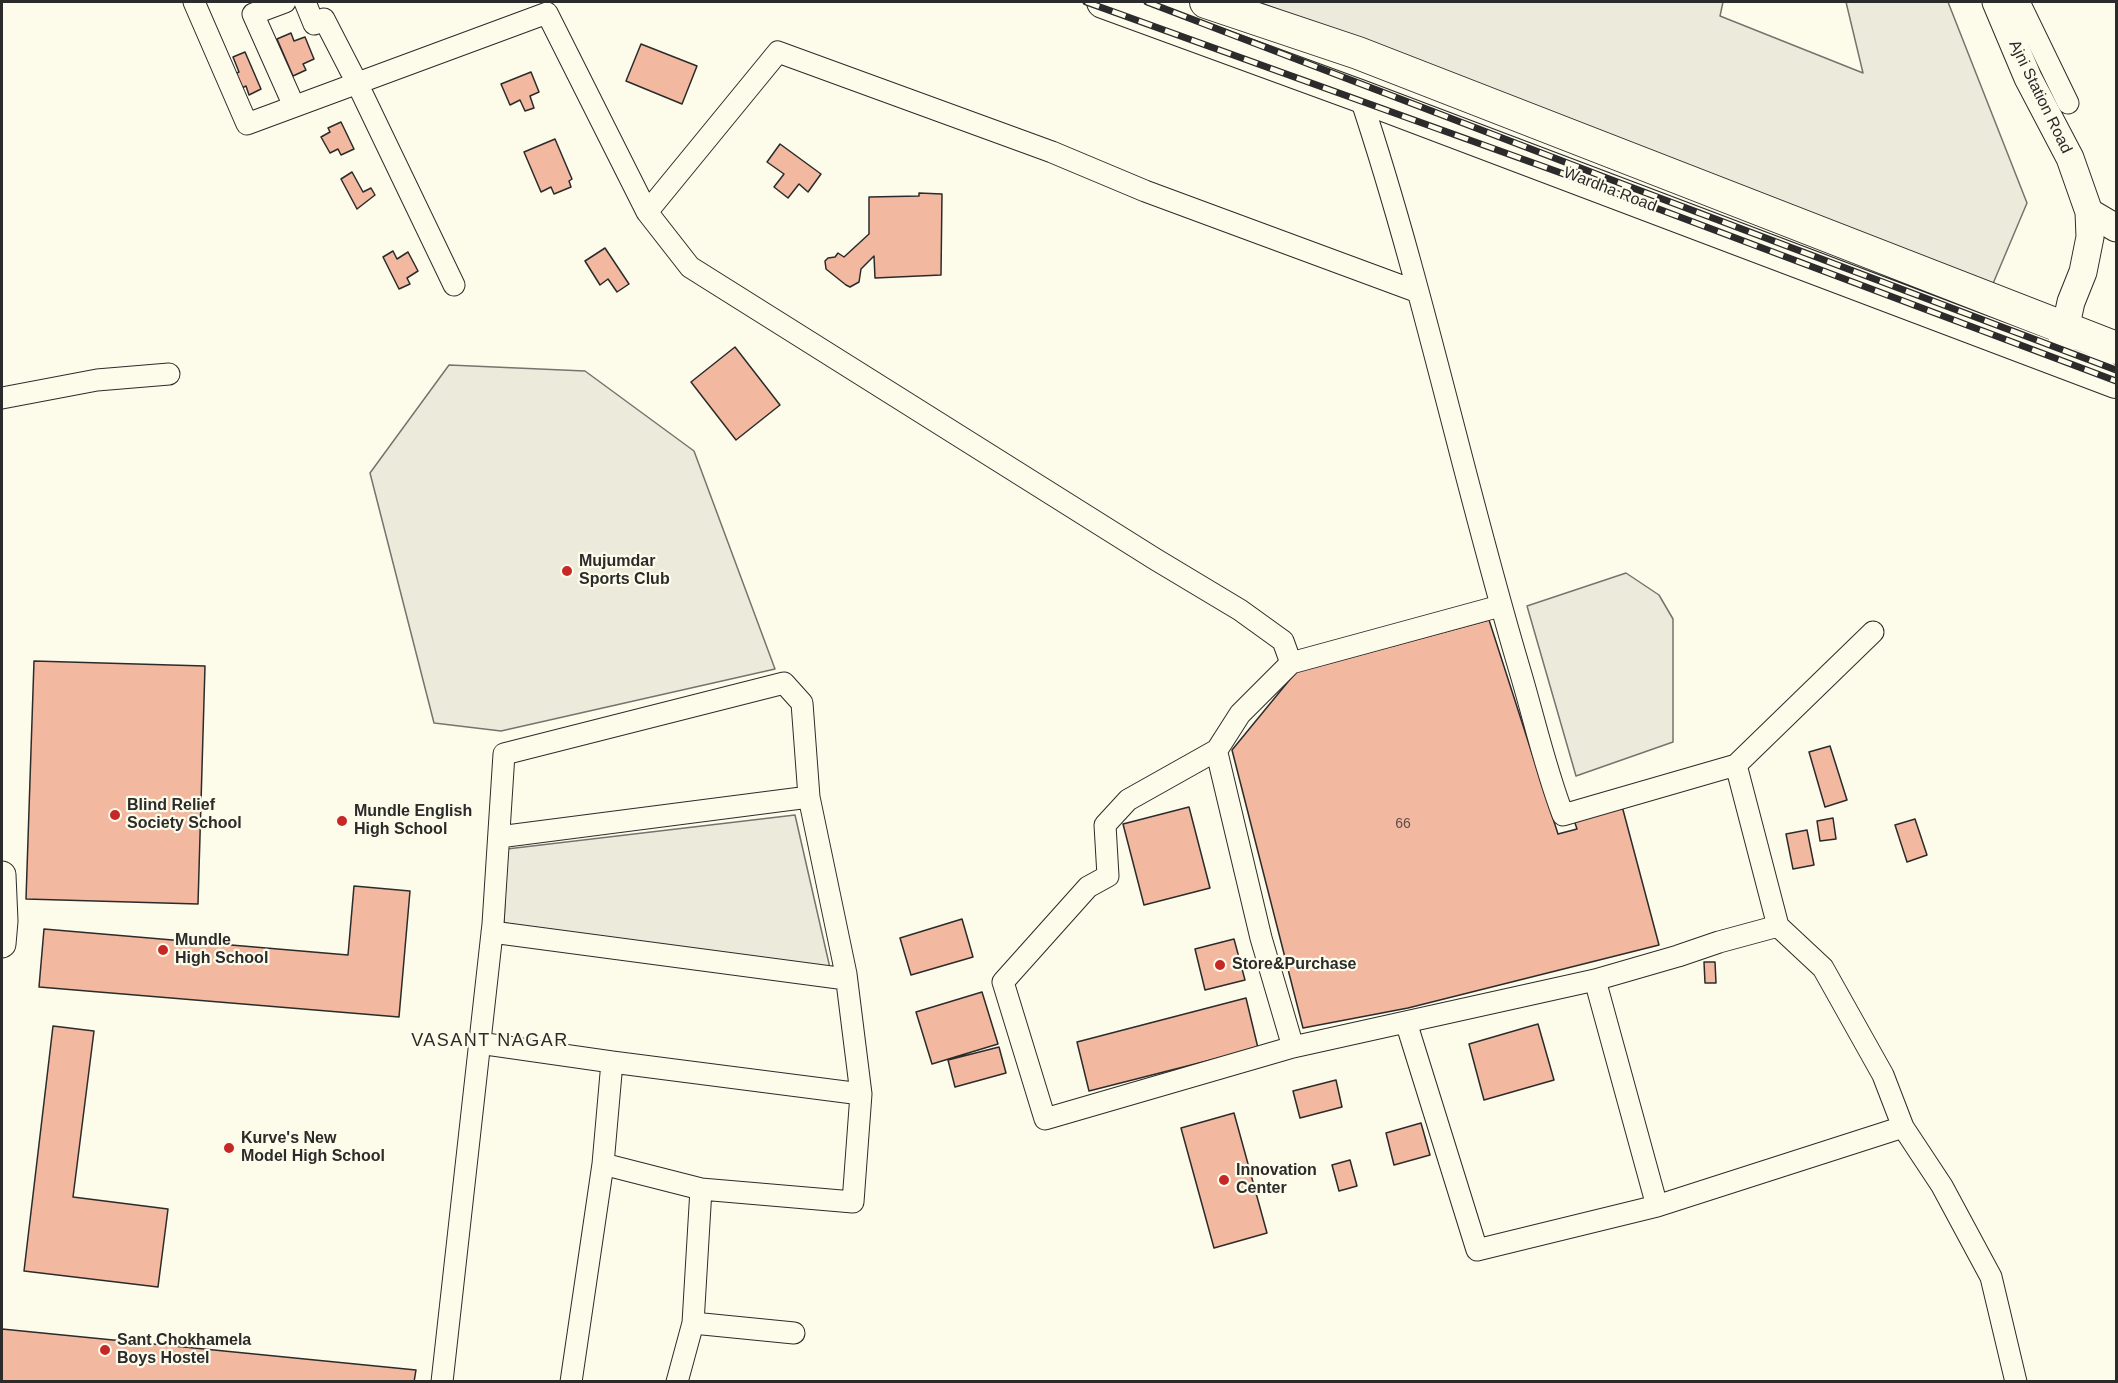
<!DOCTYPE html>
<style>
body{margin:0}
#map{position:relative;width:2118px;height:1383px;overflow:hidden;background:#fdfbea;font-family:Helvetica,sans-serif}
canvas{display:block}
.frame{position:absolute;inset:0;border:3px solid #2b2b2b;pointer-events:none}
</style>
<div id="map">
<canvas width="2118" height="1383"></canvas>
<div class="frame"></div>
</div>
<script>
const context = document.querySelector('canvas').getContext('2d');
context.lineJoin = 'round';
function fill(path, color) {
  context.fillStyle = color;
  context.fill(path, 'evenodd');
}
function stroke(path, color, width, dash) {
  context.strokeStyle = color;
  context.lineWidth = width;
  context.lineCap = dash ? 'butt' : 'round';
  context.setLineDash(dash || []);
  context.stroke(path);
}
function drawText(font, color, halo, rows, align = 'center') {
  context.font = font + ' Helvetica,sans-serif';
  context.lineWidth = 4.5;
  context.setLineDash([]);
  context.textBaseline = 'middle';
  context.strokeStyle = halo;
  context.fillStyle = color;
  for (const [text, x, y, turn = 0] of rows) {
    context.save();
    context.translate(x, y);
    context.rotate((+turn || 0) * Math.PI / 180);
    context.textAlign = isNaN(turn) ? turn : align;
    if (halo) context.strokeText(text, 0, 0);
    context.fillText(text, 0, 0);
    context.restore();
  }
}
const green = new Path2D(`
 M 1261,2 L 1723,2 L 1720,16 L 1863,73 L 1846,2 L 1948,2 L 2027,203 L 1992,286 L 1261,3 Z
 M 449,365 L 585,371 L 694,451 L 775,669 L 501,731 L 434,723 L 370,473 Z
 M 1626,573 L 1659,595 L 1673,619 L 1673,742 L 1576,776 L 1527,606 Z
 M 795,815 L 830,968 L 504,923 L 507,849 Z`);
fill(green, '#ecebdb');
stroke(green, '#74746e', 1.5);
const building = new Path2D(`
 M 291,33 L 294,41 L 305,37 L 314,59 L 303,64 L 306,70 L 293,76 L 277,39 Z
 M 641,44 L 697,66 L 682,104 L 626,81 Z
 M 245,52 L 261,89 L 249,95 L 246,86 L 233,92 L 227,77 L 239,72 L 233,57 Z
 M 531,72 L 539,92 L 530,96 L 534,108 L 525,111 L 520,100 L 510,105 L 501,84 Z
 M 341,122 L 354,149 L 341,155 L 338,149 L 330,153 L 321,137 L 330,132 L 328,128 Z
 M 555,139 L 572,179 L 569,181 L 571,187 L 554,194 L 551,187 L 541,192 L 524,152 Z
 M 780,144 L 821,174 L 808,192 L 799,184 L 788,198 L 774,187 L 784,174 L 767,162 Z
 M 352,172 L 363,192 L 371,188 L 375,195 L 357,209 L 341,179 Z
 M 919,193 L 942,194 L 941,275 L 875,278 L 874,256 L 861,269 L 859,282 L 850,287 L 846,285 L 826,269 L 825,261 L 828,258 L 835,257 L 838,253 L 844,257 L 869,234 L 869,197 L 919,196 Z
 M 605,248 L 629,284 L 617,292 L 608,279 L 600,285 L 585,261 Z
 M 393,251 L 397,259 L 408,252 L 418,271 L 407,278 L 410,284 L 399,289 L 383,257 Z
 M 735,347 L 780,405 L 736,440 L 691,382 Z
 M 1489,620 L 1558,834 L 1577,829 L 1574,820 L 1622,806 L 1659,945 L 1408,1008 L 1303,1028 L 1232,750 L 1296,672 Z
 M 34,661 L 205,666 L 198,904 L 26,899 Z
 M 1830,746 L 1847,800 L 1825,807 L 1809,752 Z
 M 1189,807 L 1210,888 L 1144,905 L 1123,824 Z
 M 1833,818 L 1836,839 L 1820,841 L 1817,821 Z
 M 1915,819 L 1927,855 L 1907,862 L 1895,825 Z
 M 1807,830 L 1814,865 L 1793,869 L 1786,834 Z
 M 354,886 L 410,891 L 399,1017 L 39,987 L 44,929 L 348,955 Z
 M 962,919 L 973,957 L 911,975 L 900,938 Z
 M 1234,939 L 1245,980 L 1205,990 L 1195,949 Z
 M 1704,962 L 1715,962 L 1716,983 L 1705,983 Z
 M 982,992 L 998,1044 L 932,1064 L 916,1012 Z
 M 1246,998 L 1258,1048 L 1089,1091 L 1077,1042 Z
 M 1538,1024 L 1554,1080 L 1484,1100 L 1469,1044 Z
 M 53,1026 L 94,1031 L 73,1197 L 168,1209 L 158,1287 L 24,1271 Z
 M 999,1047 L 1006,1073 L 955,1087 L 948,1060 Z
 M 1336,1080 L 1342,1107 L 1300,1118 L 1293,1091 Z
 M 1234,1113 L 1267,1233 L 1214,1248 L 1181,1128 Z
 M 1421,1123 L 1430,1155 L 1394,1165 L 1386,1133 Z
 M 1350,1160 L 1357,1186 L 1339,1191 L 1332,1165 Z
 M 2,1329 L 416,1370 L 414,1382 L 2,1382 Z`);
fill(building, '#f2b8a0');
stroke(building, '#2b2b2b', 1.5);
const minor = new Path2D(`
 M 194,2 L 247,124 L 547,13 L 647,212
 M 285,2 L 253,14 L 294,106
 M 305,2 L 314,24 L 324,19 L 357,83 L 454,285
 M 2019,2 L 2068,103
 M 1360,96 C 1423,285 1463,480 1520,671 C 1534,718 1545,768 1563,815 L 1736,765 L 1778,926 L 1823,968 L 1883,1075 L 1903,1127 L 1942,1186 L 1991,1277 L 2016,1382
 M 1418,292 L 1145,191 L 1052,152 L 778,52 L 647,212 L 690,267 L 1155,559 L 1240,610 L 1283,641 L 1291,663 L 1240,714 L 1217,750 L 1217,753 L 1261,938 L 1293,1047 L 1595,980 L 1678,956 L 1719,942 L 1778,926
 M 2,398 L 97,380 L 169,374
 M 1291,663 L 1500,606
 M 1217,750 L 1128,800 L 1105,825 L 1108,876 L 1088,887 L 1003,982 L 1045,1119 L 1293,1047
 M 1736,765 L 1873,632
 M 499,837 L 809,797
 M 492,932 L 846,979
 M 1595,980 L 1657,1206 L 1903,1127
 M 1406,1022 L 1477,1250 L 1657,1206
 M 479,1043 L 612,1062
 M 603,1164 L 612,1062 L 861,1094
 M 442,1382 L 493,924 L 504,754 L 784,683 L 802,703 L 809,797 L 846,974 L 861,1094 L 853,1202 L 701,1189 L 693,1323
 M 571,1382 L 603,1164 L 701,1189
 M 677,1382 L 693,1323 L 794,1333`);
const major = new Path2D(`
 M 1996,2 L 2028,78 L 2070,158 L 2089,212 L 2090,237 L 2083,272 L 2071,302 L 2061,348
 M 2089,212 L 2116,228
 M 2,875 L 4,921 L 2,944`);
const highway = new Path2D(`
 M 1103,2 L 1360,96 L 2116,382
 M 1206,2 L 1358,53 L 2116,348`);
stroke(minor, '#2b2b2b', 23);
stroke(major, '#2b2b2b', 29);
stroke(highway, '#2b2b2b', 34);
stroke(minor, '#fdfbea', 21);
stroke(major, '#fdfbea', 27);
stroke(highway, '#fdfbea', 32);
const rail = new Path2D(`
 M 1086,2 L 1600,187 L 2116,381
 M 1147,2 L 1604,177 L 2116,370`);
stroke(rail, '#2b2b2b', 7);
stroke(rail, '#fdfbea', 4.5, [14]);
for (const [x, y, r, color] of [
 [567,571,6,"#c62828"],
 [115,815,6,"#c62828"],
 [342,821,6,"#c62828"],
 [163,950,6,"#c62828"],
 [1220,965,6,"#c62828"],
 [229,1148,6,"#c62828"],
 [1224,1180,6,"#c62828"],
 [105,1350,6,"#c62828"]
]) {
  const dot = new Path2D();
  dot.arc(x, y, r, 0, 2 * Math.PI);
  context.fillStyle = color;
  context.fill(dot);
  stroke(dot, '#fdfbea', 2);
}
drawText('14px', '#5d4e48', null, [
 ["66",1403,824]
]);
drawText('16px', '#2b2b2b', '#fdfbea', [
 ["Ajni Station Road",2040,97,64],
 ["Wardha Road",1610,190,21]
]);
drawText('bold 16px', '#2b2b2b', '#fdfbea', [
 ["Mujumdar",579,562],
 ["Sports Club",579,580],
 ["Blind Relief",127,806],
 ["Society School",127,824],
 ["Mundle English",354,812],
 ["High School",354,830],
 ["Mundle",175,941],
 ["High School",175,959],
 ["Store&Purchase",1232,965],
 ["Kurve's New",241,1139],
 ["Model High School",241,1157],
 ["Innovation",1236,1171],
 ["Center",1236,1189],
 ["Sant Chokhamela",117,1341],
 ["Boys Hostel",117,1359]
], 'left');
context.letterSpacing = '1.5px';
drawText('18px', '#2b2b2b', '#fdfbea', [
 ["VASANT NAGAR",490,1041]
]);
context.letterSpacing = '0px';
</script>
